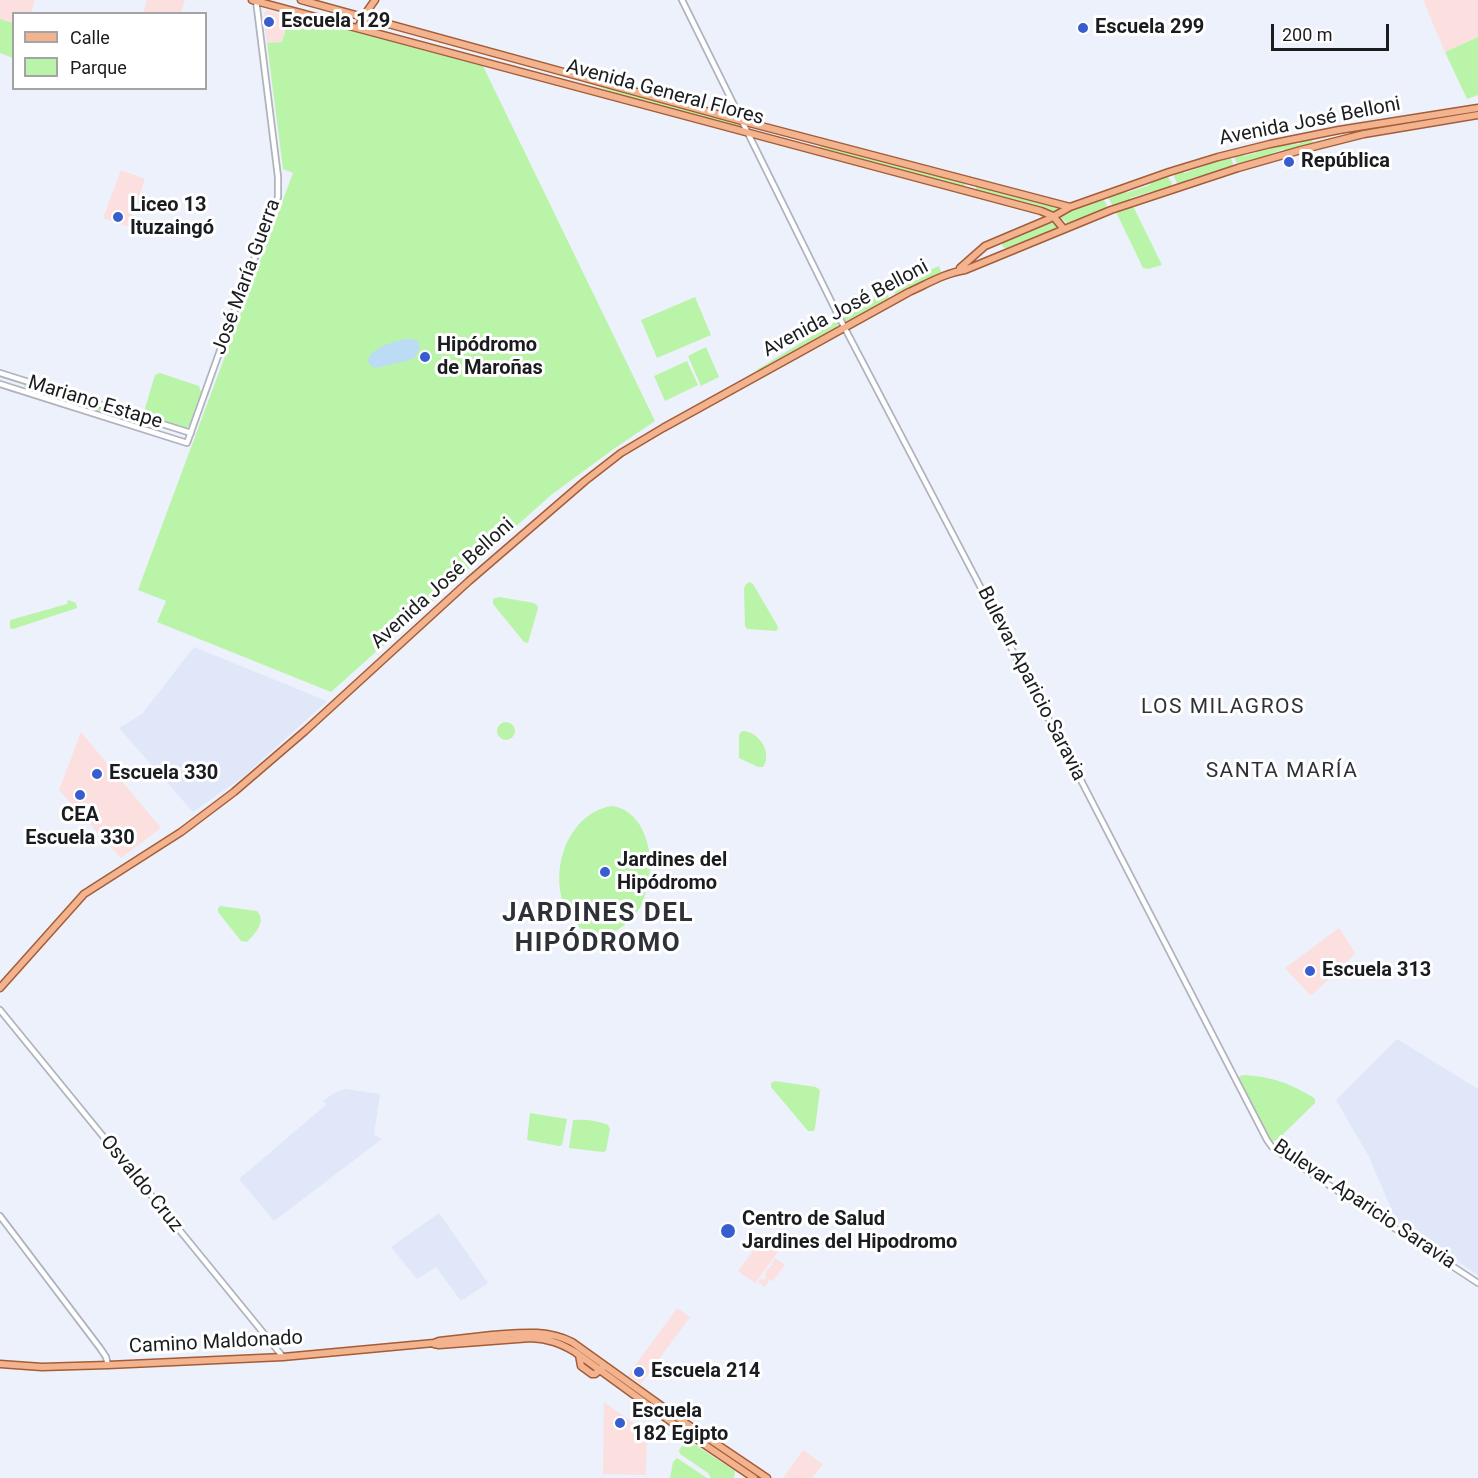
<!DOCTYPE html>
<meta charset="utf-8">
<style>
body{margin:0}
#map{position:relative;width:1478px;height:1478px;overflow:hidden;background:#edf1fb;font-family:Roboto,sans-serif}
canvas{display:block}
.legend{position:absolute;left:12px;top:12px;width:195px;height:78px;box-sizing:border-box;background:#fff;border:2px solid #a3a4a5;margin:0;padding:8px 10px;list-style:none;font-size:18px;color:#1a1c1f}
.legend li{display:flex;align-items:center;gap:12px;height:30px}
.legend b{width:30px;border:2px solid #a3a4a5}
.scale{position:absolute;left:1271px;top:24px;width:118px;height:27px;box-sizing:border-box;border:3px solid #1a1c1f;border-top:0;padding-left:8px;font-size:18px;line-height:21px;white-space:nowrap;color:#1a1c1f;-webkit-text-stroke:4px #fff;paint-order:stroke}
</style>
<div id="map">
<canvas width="1478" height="1478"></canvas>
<ul class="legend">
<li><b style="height:8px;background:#f4b38f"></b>Calle</li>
<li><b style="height:16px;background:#baf4a8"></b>Parque</li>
</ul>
<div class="scale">200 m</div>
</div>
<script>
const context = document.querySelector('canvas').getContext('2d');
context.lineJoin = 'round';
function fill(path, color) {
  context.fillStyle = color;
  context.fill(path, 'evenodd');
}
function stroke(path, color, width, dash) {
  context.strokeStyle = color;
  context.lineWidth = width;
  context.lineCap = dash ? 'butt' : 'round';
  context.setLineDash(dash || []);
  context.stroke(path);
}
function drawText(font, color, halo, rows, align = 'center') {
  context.font = font + ' Roboto,sans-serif';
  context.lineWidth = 6;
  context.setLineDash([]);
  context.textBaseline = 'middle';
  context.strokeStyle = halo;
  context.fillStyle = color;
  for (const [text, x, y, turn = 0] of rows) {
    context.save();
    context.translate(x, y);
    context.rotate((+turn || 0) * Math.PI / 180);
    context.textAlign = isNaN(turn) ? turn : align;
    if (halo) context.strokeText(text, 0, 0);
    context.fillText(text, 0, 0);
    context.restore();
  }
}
fill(new Path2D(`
 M 194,647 L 327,701 L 243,777 L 193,812 L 119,728 L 142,714 Z
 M 1397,1039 L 1478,1089 L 1478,1275 L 1396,1220 L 1369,1157 L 1336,1100 Z
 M 345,1089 L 380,1094 L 374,1135 L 382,1139 L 274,1221 L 239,1179 L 327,1104 L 323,1101 L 334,1093 Z
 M 439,1213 L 488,1283 L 461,1301 L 436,1267 L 417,1279 L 391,1247 Z`), '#e0e7f8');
fill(new Path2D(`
 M 0,0 L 35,0 L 31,13 L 14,14 L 13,23 L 0,19 Z
 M 147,0 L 185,0 L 181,13 L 143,13 Z
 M 1423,0 L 1478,0 L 1478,37 L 1445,52 Z
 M 266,10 L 289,16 L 282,42 L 267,43 L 263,17 Z
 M 121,170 L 145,179 L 129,227 L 103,218 Z
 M 81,732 L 161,828 L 121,858 L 59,790 Z
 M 1339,928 L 1354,951 L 1355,954 L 1312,995 L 1310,995 L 1285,968 Z
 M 762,1239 L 778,1252 L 755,1283 L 738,1271 Z
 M 775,1258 L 785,1265 L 773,1281 L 770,1279 L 765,1287 L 758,1282 L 761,1278 L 764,1280 L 766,1277 L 765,1275 L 767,1273 L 765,1272 L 773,1264 L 772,1263 Z
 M 677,1308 L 690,1317 L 641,1384 L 628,1375 Z
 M 604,1402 L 647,1433 L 646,1475 L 603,1474 Z
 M 803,1450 L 823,1464 L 812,1478 L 783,1478 Z`), '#fbe0df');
fill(new Path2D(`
 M 290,14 L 483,66 L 655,421 L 615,448 L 551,495 L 331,692 L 157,622 L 166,601 L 138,590 L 293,173 L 283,169 L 267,43 L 282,42 Z
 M 0,19 L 13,23 L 13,58 L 0,53 Z
 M 1478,37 L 1478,95 L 1467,99 L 1445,52 Z
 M 545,70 L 740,123 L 741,125 L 738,126 L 622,95 L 579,80 Z
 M 1310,138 L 1313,141 L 1313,145 L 1283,153 L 1284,149 L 1272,153 L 1269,157 L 1241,165 L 1237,163 L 1234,157 L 1244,152 L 1243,156 L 1256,153 L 1258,148 L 1288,142 L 1287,145 L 1299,144 L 1302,140 Z
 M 820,145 L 964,183 L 966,185 L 963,186 L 820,148 Z
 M 1228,157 L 1231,158 L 1233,164 L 1232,168 L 1202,178 L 1203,175 L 1189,179 L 1187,183 L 1180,186 L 1178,185 L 1174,177 L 1174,174 L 1185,169 L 1183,173 L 1185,173 L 1204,166 L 1205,163 Z
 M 1167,176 L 1172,183 L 1171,188 L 1153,194 L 1153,191 L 1130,198 L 1129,202 L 1113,207 L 1108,197 L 1127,189 L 1126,193 L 1150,185 L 1153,180 Z
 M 976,186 L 1059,208 L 1060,209 L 1054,213 L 1046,208 L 976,190 Z
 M 1102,198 L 1106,203 L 1107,208 L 1105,210 L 1067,223 L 1059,217 L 1061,214 L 1084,203 L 1087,204 Z
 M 1132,204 L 1162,265 L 1148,269 L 1143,268 L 1117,214 L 1117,211 Z
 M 1053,220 L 1058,226 L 1057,228 L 1008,248 L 1004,248 L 1002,245 L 1004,240 Z
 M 939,266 L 941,271 L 940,274 L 895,294 L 892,292 L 892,287 L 894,286 Z
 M 884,291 L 887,292 L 889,298 L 845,322 L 843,317 L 845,315 Z
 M 695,297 L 711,335 L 657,358 L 641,320 Z
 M 838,320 L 840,323 L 836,327 L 759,370 L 755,371 Z
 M 706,347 L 719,377 L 701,386 L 688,356 Z
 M 687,361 L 698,385 L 665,401 L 654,376 Z
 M 160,373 L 199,386 L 201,392 L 189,426 L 186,428 L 143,415 L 155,375 Z
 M 27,384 L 78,400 L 78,403 L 76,405 L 25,388 L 24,386 Z
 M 86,402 L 136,418 L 137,421 L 135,423 L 83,407 L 83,404 Z
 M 750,582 L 753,584 L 777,625 L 778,629 L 776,631 L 747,629 L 745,626 L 744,588 L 746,584 Z
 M 499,597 L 534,603 L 537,605 L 538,608 L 528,643 L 524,642 L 493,604 L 493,599 Z
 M 68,600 L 76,603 L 77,608 L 13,629 L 10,628 L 10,620 L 67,604 Z
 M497 731a9 9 0 1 1 18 0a9 9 0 1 1-18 0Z
 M 742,731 C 759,731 773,753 763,767 L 758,767 L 739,758 L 739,735 Z
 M 611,806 C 625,807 636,817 642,829 C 653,851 652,878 643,901 C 632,928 597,949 574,922 C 544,886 562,815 611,806 Z
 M 220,906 L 257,911 C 267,921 255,934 247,942 L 241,941 L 218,912 L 218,909 Z
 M 1245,1075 C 1272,1077 1290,1083 1314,1098 L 1315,1099 L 1315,1103 L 1277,1140 L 1272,1141 L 1268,1137 L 1238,1080 L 1240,1076 Z
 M 775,1081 L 816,1087 L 820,1090 L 815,1128 L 814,1131 L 808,1131 L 771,1087 L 771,1083 Z
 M 530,1113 L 567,1119 L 562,1145 L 559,1146 L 527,1140 Z
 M 573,1120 C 583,1119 598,1120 608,1125 L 610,1129 L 606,1151 L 603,1152 L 569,1148 Z
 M 686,1439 L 735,1471 L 734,1478 L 711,1478 L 708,1473 L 680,1454 L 679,1450 Z
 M 677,1458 L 707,1478 L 670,1478 L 673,1462 Z`), '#baf4a8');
fill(new Path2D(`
 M 406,339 L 412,339 L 418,341 L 420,347 L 415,357 L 410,360 L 376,368 L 370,365 L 368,360 C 372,347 393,342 406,339 Z`), '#bcdbf4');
const minor = new Path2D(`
 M 682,0 L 839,317 L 993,611 L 1008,642 L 1071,761 L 1267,1140 L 1272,1147 L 1277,1151 L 1478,1283
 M 0,373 L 191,433
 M 0,384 L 187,443 L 228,328 L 278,197 L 278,177 L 256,0
 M 0,1010 L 283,1357
 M 0,1216 L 100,1348 L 106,1357 L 108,1365`);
const major = new Path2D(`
 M 252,0 L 1041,211 L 1053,216 L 1063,228
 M 301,0 L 742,121 L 1070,207
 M 358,28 L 363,17 L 375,0
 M 960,268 L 985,246 L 1049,219 L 1070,207 L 1169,172 L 1218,157 L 1270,144 L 1339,130 L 1478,108
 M 0,988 L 84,894 L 181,832 L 234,792 L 305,731 L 469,581 L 585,481 L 621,453 L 663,428 L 909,292 C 927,284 945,273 965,270 L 1111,210 L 1238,168 L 1301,150 L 1364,134 L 1478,115
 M 434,1344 L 439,1345 L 531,1338 C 548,1339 560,1343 575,1352 L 677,1426 L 754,1478
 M 579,1355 L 581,1366 L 592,1374 L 595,1374 L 603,1367
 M 0,1364 L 42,1367 L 108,1365 L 283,1357 L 434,1343 L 439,1341 C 457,1339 474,1337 492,1335 C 520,1333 546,1329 572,1342 L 681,1420 L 767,1478`);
stroke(minor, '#b0b3bd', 8);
stroke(major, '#a35d37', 9);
stroke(minor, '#fff', 4.5);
stroke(major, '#f4b38f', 6);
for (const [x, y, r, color] of [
 [269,22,6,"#375dce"],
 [1083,28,6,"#375dce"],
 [1289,162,6,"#375dce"],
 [118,217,6,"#375dce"],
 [425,357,6,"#375dce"],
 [97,774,6,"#375dce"],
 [80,795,6,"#375dce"],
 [605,872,6,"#375dce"],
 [1310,971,6,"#375dce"],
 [728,1231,8,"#375dce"],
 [639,1372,6,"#375dce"],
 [620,1423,6,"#375dce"]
]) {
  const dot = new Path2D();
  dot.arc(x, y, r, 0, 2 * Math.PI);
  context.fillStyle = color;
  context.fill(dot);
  stroke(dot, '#fff', 2);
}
drawText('bold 20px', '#1a1c1f', '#fff', [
 ["Escuela 129",281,22],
 ["Escuela 299",1095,28],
 ["República",1301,162],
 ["Liceo 13",130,206],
 ["Ituzaingó",130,229],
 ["Hipódromo",437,346],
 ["de Maroñas",437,369],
 ["Escuela 330",109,774],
 ["CEA",80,816,"center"],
 ["Escuela 330",80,839,"center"],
 ["Jardines del",617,861],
 ["Hipódromo",617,884],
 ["Escuela 313",1322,971],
 ["Centro de Salud",742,1220],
 ["Jardines del Hipodromo",742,1243],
 ["Escuela 214",651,1372],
 ["Escuela",632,1412],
 ["182 Egipto",632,1435]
], 'left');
drawText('20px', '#1a1c1f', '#fff', [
 ["Avenida General Flores",665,93,15],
 ["Avenida José Belloni",1310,122,-11],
 ["José María Guerra",247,277,-70],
 ["Avenida José Belloni",846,309,-28],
 ["Mariano Estape",95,403,17],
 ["Avenida José Belloni",443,584,-42],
 ["Bulevar Aparicio Saravia",1031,684,63],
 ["Osvaldo Cruz",141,1184,51],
 ["Bulevar Aparicio Saravia",1364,1205,34],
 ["Camino Maldonado",216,1343,-3]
]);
context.letterSpacing = '1.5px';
drawText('21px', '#2e3138', '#fff', [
 ["LOS MILAGROS",1223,708],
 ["SANTA MARÍA",1282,772]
]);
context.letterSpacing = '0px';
context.letterSpacing = '1.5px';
drawText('bold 26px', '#2e3138', '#fff', [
 ["JARDINES DEL",598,914],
 ["HIPÓDROMO",598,944]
]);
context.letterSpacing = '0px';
</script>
